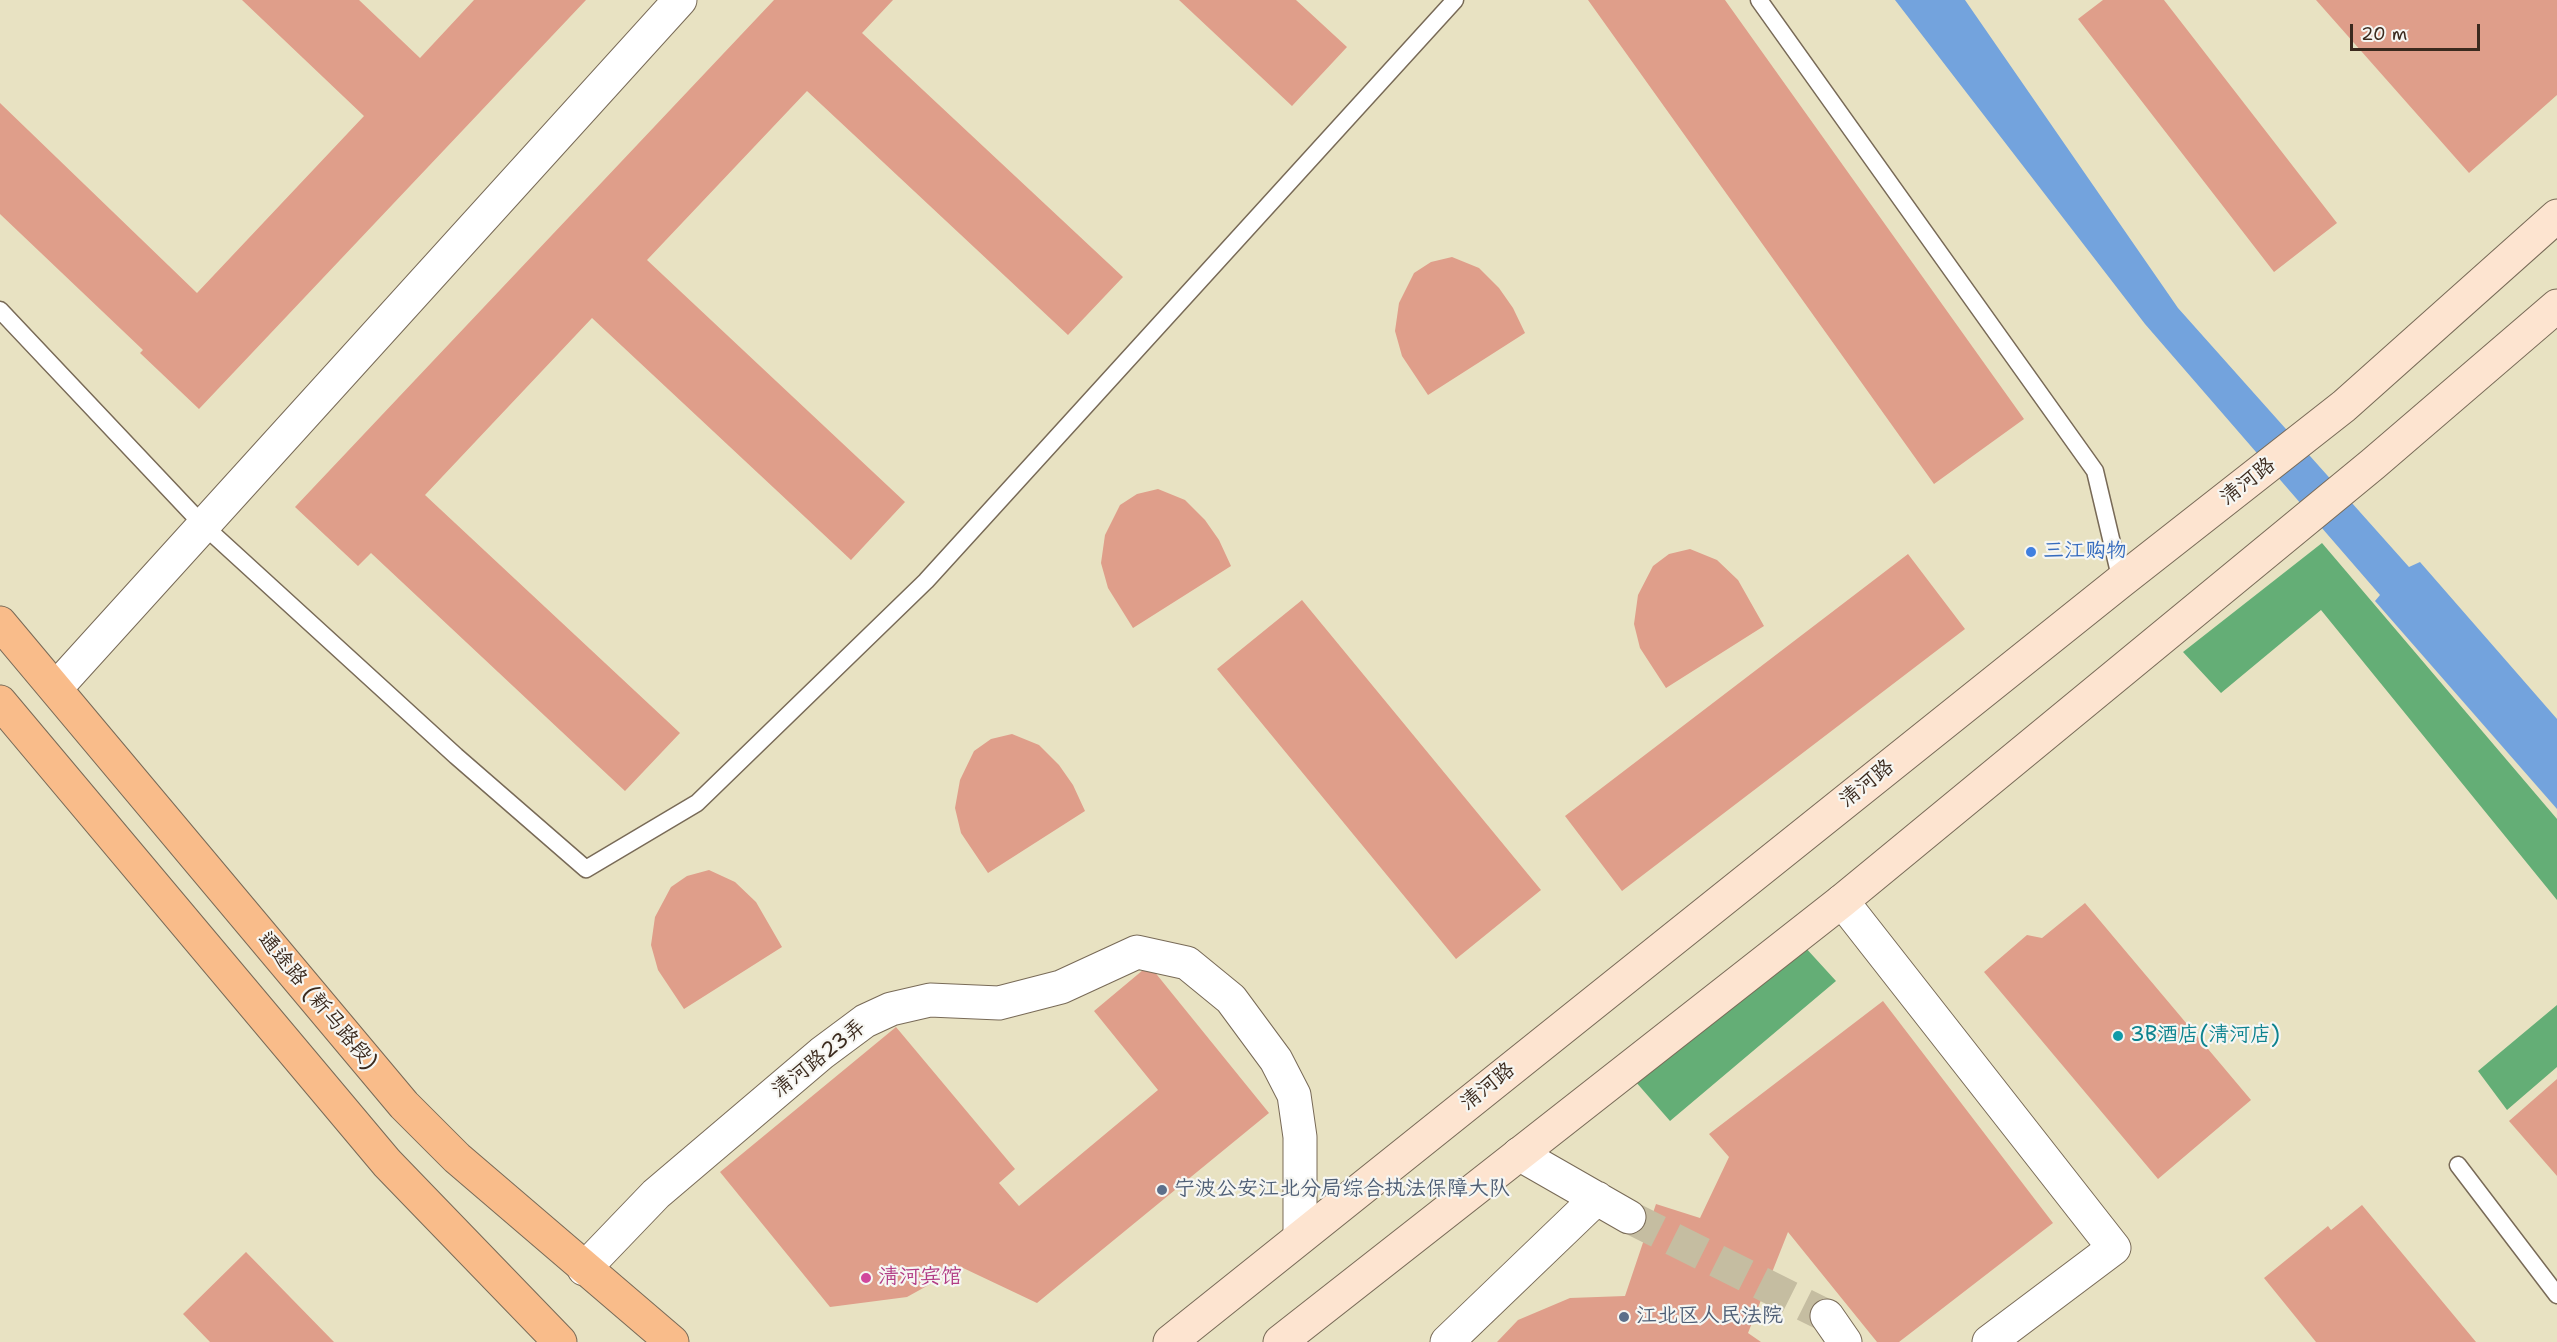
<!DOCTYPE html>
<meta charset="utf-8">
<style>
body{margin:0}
#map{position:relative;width:2557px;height:1342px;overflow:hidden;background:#e8e2c2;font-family:"Shantell Sans",sans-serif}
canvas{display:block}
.scale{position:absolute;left:2350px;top:24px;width:130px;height:27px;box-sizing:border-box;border:3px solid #3b2a1e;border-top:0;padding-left:8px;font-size:18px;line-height:21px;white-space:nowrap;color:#3b2a1e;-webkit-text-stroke:4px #f6f6f2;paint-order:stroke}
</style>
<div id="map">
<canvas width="2557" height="1342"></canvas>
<div class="scale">20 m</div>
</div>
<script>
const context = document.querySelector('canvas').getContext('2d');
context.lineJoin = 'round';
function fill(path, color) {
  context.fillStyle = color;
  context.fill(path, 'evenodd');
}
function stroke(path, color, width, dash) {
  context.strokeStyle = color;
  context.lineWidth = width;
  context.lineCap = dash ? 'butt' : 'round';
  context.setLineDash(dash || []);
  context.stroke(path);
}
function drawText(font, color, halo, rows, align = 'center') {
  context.font = font + ' "Shantell Sans","LXGW WenKai TC",sans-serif';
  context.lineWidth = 4.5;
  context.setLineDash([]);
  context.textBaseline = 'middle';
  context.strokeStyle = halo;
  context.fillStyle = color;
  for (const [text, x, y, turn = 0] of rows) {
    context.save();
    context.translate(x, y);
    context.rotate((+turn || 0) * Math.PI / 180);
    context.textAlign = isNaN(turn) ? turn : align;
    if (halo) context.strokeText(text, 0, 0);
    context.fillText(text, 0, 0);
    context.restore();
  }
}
fill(new Path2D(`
 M 2322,543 L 2557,819 L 2557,900 L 2321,610 L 2221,693 L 2183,652 Z
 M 1804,946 L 1836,981 L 1670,1121 L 1635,1081 Z
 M 2557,1005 L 2557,1067 L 2507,1110 L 2478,1071 Z`), '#64ae76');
fill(new Path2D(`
 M 1895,0 L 1965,0 L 2178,308 L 2409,567 L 2420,562 L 2557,719 L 2557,809 L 2375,601 L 2380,595 L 2145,324 Z`), '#73a3dd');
fill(new Path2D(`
 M 242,0 L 359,0 L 420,58 L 474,0 L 586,0 L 199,409 L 140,353 L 143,350 L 0,214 L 0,103 L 197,293 L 364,116 Z
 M 774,0 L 893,0 L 862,33 L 1123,277 L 1068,335 L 807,91 L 647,260 L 905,502 L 851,560 L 592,318 L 425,495 L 680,733 L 625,791 L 371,553 L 358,566 L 295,507 Z
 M 1179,0 L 1296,0 L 1347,47 L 1292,106 Z
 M 1588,0 L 1725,0 L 2024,419 L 1934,484 Z
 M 2103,0 L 2164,0 L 2337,223 L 2274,272 L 2078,19 Z
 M 2316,0 L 2557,0 L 2557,95 L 2469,173 Z
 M 1452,257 L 1479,268 L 1499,288 L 1513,308 L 1525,333 L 1428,395 L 1402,356 L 1395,331 L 1399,303 L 1414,273 L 1431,262 Z
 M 1158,489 L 1185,500 L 1205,520 L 1219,540 L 1231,566 L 1133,628 L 1108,588 L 1101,563 L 1105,535 L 1120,505 L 1137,494 Z
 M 1690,549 L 1717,560 L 1738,580 L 1764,626 L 1666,688 L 1640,648 L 1634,624 L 1638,595 L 1653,566 L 1669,554 Z
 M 1908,554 L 1965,629 L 1622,891 L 1565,816 Z
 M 1302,600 L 1541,890 L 1456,959 L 1217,669 Z
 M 1012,734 L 1039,745 L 1059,765 L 1073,785 L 1085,811 L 988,873 L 961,833 L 955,808 L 960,780 L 974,751 L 991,739 Z
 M 709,870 L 735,882 L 756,902 L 782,947 L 684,1009 L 658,970 L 651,945 L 655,917 L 671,887 L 687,876 Z
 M 2085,903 L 2251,1100 L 2158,1179 L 1984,972 L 2027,935 L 2042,938 Z
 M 1149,965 L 1269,1113 L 1037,1303 L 961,1267 L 907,1297 L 830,1307 L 720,1172 L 896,1027 L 1015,1169 L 999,1183 L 1019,1206 L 1158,1090 L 1094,1011 Z
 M 1883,1001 L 2053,1223 L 1899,1342 L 1877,1342 L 1788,1232 L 1748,1333 L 1761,1342 L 1497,1342 L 1518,1320 L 1570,1298 L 1625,1296 L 1656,1204 L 1700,1218 L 1729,1157 L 1709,1134 Z
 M 2557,1079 L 2557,1176 L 2509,1121 Z
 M 2362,1205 L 2476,1342 L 2316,1342 L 2264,1278 L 2328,1226 L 2331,1230 Z
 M 246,1252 L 334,1342 L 210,1342 L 183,1314 Z`), '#df9e8a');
stroke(new Path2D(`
 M 1629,1217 L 1827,1316`), '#c5bda1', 33, [33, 16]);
const lane = new Path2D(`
 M 1759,0 L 2095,471 L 2121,581
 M 0,310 L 203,525 L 456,756 L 586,869 L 697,803 L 926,581 L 1455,0
 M 2458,1165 L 2557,1295`);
const street = new Path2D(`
 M 56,688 L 680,0
 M 1842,901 L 2114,1248 L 1989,1342
 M 1519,1154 L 1629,1217
 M 584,1269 L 656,1194 L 822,1053 L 865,1021 L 891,1009 L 930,1000 L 999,1003 L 1061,987 L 1137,952 L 1187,963 L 1231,999 L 1276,1060 L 1294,1095 L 1300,1137 L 1300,1237
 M 1827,1316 L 1845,1342
 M 1447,1342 L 1597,1198`);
const secondary = new Path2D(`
 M 1170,1342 L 2121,581 L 2344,406 L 2557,216
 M 1280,1342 L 1842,901 L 2373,464 L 2557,306`);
const primary = new Path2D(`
 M 0,623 L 404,1105 L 457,1158 L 672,1342
 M 0,702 L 387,1163 L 560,1342`);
stroke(lane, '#786a57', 19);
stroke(street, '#786a57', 35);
stroke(secondary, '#786a57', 35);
stroke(primary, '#786a57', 35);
stroke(lane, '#fff', 16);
stroke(street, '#fff', 33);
stroke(secondary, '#fde4d0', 33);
stroke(primary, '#f9bc8a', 33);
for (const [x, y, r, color] of [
 [2031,552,6,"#3f7fe0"],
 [2118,1036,6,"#0f9aa8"],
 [1162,1190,6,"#5c6f8a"],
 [866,1278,6,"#d1479c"],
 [1624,1317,6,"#5c6f8a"]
]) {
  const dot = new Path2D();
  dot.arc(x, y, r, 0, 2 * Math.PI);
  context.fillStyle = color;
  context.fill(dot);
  stroke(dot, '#f6f6f2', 2);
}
drawText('21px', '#3b2a1e', '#f6f6f2', [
 ["清河路",2248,482,-38],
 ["清河路",1867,784,-39],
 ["通途路 (新马路段)",317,1001,50],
 ["清河路23弄",819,1059,-38],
 ["清河路",1488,1087,-39]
]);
drawText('21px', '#366cbe', '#f6f6f2', [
 ["三江购物",2043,552]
], 'left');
drawText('21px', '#0d838f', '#f6f6f2', [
 ["3B酒店(清河店)",2130,1036]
], 'left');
drawText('21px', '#4e5e75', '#f6f6f2', [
 ["宁波公安江北分局综合执法保障大队",1174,1190],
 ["江北区人民法院",1636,1317]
], 'left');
drawText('21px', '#b23c85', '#f6f6f2', [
 ["清河宾馆",878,1278]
], 'left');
</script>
